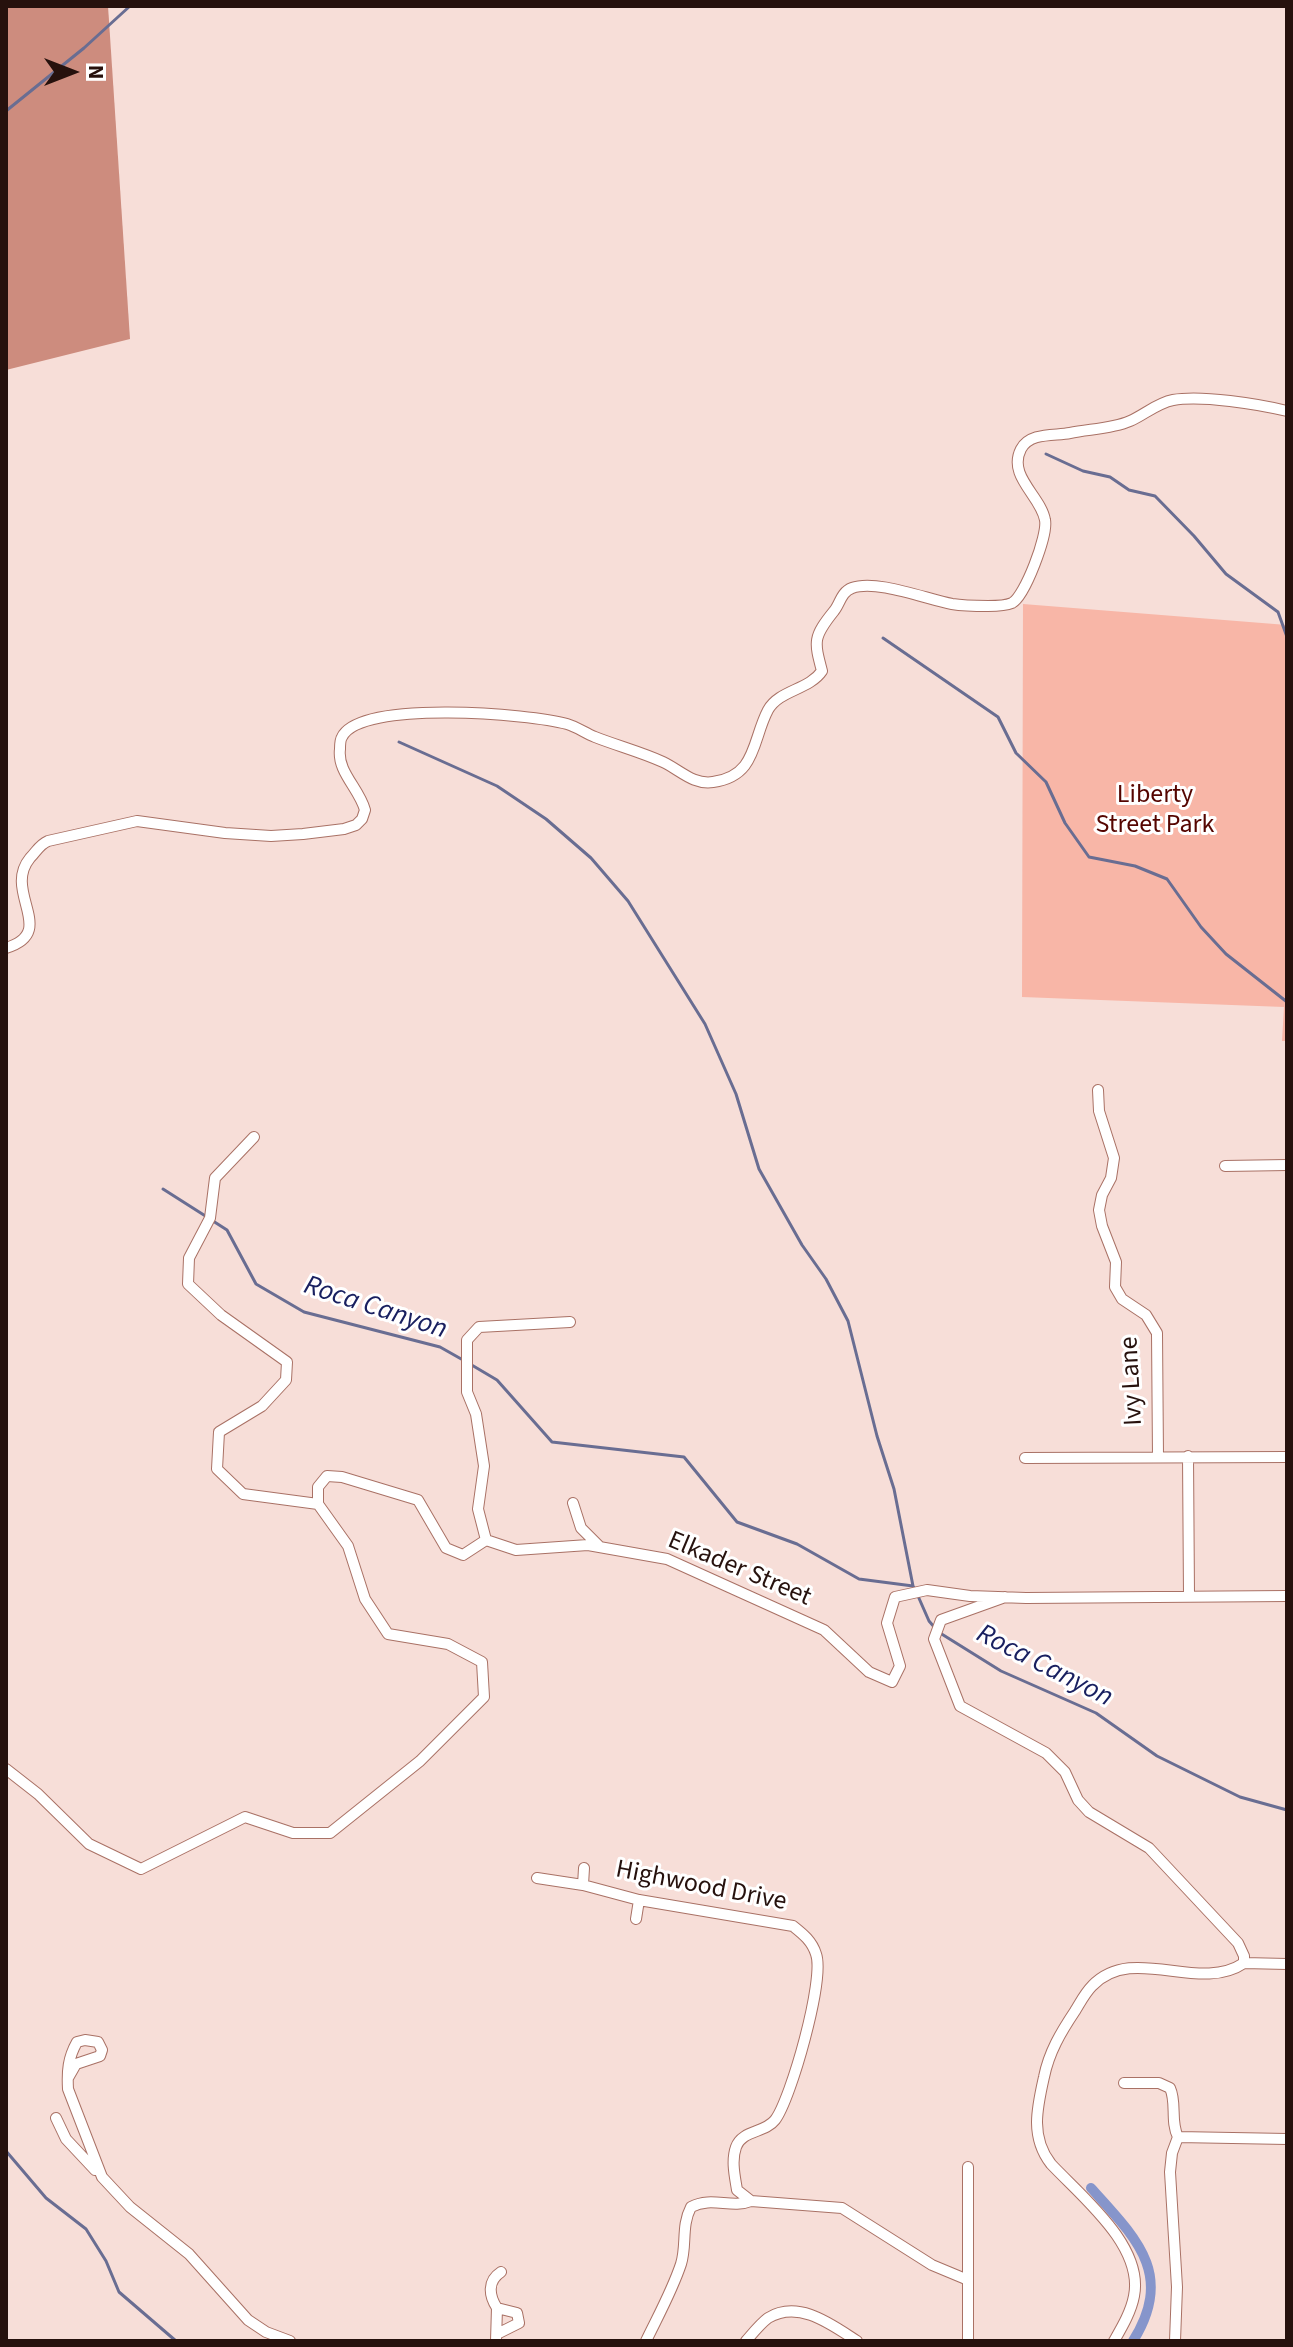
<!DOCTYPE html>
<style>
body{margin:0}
#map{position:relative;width:1293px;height:2347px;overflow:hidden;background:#f7ded8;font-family:"Source Sans 3",sans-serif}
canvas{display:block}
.frame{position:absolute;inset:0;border:8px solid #26110d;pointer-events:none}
.north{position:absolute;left:32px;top:32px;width:80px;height:80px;-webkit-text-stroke:6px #fff;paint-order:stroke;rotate:90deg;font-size:22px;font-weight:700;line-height:32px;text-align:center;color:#26110d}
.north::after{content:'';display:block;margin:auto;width:28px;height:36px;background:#26110d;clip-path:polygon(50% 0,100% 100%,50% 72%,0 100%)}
</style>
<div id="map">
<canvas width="1293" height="2347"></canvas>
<div class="frame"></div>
<div class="north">N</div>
</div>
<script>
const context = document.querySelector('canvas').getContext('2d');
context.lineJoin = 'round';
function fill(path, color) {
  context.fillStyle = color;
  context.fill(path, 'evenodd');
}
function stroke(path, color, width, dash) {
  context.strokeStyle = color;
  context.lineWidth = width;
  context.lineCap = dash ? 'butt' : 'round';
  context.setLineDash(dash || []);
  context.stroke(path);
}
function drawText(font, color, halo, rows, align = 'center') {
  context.font = font + ' "Source Sans 3",sans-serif';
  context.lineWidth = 6;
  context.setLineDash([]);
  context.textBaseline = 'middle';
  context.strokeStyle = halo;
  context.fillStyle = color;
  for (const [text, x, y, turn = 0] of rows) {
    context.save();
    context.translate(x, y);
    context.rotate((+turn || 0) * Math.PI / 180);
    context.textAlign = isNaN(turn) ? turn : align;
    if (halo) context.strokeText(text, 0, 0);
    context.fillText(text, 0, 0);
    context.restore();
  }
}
fill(new Path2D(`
 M 1023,604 L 1287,625 L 1287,1041 L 1282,1041 L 1284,1007 L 1022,997 Z`), '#f8b6a7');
fill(new Path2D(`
 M 6,6 L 108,6 L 130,339 L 6,370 Z`), '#cd8c7e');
stroke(new Path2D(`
 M 6,111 L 84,48 L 130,6
 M 1046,454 L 1083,471 L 1110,477 L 1129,490 L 1155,496 L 1194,536 L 1226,574 L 1278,612 L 1287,637
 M 883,638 L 998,717 L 1016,753 L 1046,782 L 1065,823 L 1089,857 L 1135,866 L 1167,879 L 1201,927 L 1226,954 L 1287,1002
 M 399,742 L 497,786 L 546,819 L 591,858 L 628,901 L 705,1024 L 736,1094 L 759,1169 L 802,1245 L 826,1279 L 848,1321 L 877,1436 L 894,1489 L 913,1586
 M 163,1189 L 207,1217
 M 213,1221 L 227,1230 L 256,1284 L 304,1312 L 440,1347 L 463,1360
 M 470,1364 L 497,1380 L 552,1442 L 684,1457 L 737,1522 L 797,1544 L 859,1579 L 913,1586 L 915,1589
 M 918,1596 L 929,1621 L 935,1628
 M 940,1633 L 1001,1671 L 1096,1713 L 1157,1756 L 1240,1797 L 1287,1810
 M 6,2151 L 46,2198 L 86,2229 L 106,2261 L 119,2292 L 176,2341`), '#696d92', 3);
stroke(new Path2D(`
 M 1091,2188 C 1136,2238 1175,2274 1133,2341`), '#8695cb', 10);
const minor = new Path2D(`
 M 6,948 C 59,932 2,892 30,858 C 37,851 39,845 48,841 L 137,821 L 225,833 L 271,836 L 303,834 L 344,829 L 356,825 L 362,819 L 365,810 C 359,788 337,772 340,749 C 340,745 340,740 342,737 C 360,699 532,714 567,724 C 577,727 585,733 595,737 C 618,746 641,752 663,762 C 680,770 693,785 713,782 C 757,776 752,740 768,710 C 779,690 809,690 822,671 C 814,641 813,637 834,611 C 840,604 841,592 852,588 C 876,579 926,599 952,604 C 964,606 976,606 988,606 C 996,606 1005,606 1012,603 C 1025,596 1048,535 1045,520 C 1041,496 1007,476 1021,449 C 1030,432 1055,436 1070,433 C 1089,429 1112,429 1130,421 C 1144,415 1157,403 1173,400 C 1202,395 1258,404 1287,411
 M 1098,1090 L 1099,1111 L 1114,1158 L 1111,1178 L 1102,1195 L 1099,1210 L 1102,1226 L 1116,1262 L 1115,1287 L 1122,1299 L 1146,1315 L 1157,1333 L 1158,1457
 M 254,1137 L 215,1178 L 210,1218 L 189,1258 L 188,1284 L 221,1315 L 287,1362 L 286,1380 L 262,1406 L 219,1432 L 217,1469 L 243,1494 L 318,1504
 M 1225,1166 L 1287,1165
 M 1188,1456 L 1189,1596
 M 1025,1458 L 1287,1457
 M 573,1503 L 581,1528 L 599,1546
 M 486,1540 L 516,1550 L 588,1545 L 667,1559 L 824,1630 L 869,1672 L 892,1682 L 900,1666 L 887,1623 L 895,1597 L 927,1590 L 970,1596 L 1026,1598 L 1287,1596
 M 486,1540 L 478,1509 L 484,1466 L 476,1414 L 467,1392 L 467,1340 L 479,1327 L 570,1322
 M 1005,1597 L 941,1620 L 934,1639 L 960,1706 L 1046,1753 L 1065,1772 L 1078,1800 L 1089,1812 L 1149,1848 L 1238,1943 L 1244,1956 L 1244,1963 C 1198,1994 1133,1943 1092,1986 C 1085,1993 1080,2003 1075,2011 C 1061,2032 1049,2052 1044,2077 C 1037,2108 1030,2137 1051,2164 C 1082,2197 1144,2246 1134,2296 C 1131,2312 1122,2327 1114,2341
 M 6,1769 L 38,1794 L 89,1844 L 141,1869 L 245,1817 L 293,1833 L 330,1833 L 420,1761 L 484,1697 L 482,1662 L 448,1644 L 388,1634 L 365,1599 L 348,1546 L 318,1504 L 318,1487 L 327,1476 L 342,1477 L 418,1500 L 446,1548 L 463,1555 L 486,1540
 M 537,1878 L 583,1885 L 639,1900 L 793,1926 C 803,1934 812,1941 816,1954 C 825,1979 791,2099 775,2120 C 765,2133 742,2130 736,2147 C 731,2161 735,2177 737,2190 L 751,2201 L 842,2208 L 932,2265 L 968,2280
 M 583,1885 L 584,1868
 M 636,1919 L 639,1900
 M 1244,1963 L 1287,1964
 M 68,2078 L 76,2064 L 100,2056 L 102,2050 L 98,2042 L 85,2040 L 77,2042 C 68,2058 67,2071 68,2089 L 102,2177 L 130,2207 L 189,2254 L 248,2320 L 266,2332 L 290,2341
 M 1124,2083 L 1159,2083 L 1170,2088 C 1177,2103 1170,2121 1178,2137
 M 56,2118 L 66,2139 L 95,2170
 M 1178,2137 L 1287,2139
 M 497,2308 C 489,2296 487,2281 501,2272
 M 496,2341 L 497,2308 L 517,2313 L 519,2323 L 497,2334
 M 646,2341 C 658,2316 672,2291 681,2264 C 687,2245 681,2226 691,2207 C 712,2196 731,2209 751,2201
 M 746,2341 C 753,2333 760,2324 768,2318 C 799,2299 832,2325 857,2341
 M 968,2341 L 968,2167
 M 1175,2341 L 1177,2287 L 1170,2172 L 1172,2153 L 1178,2137`);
stroke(minor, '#a97165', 12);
stroke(minor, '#fff', 10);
drawText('26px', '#550500', '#fff', [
 ["Liberty",1155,796],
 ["Street Park",1155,826]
]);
drawText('26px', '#26110d', '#fff', [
 ["Ivy Lane",1133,1381,-93],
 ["Elkader Street",739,1570,23],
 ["Highwood Drive",701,1887,11]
]);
drawText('italic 28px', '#192060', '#fff', [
 ["Roca Canyon",375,1309,18],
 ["Roca Canyon",1044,1667,27]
]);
</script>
